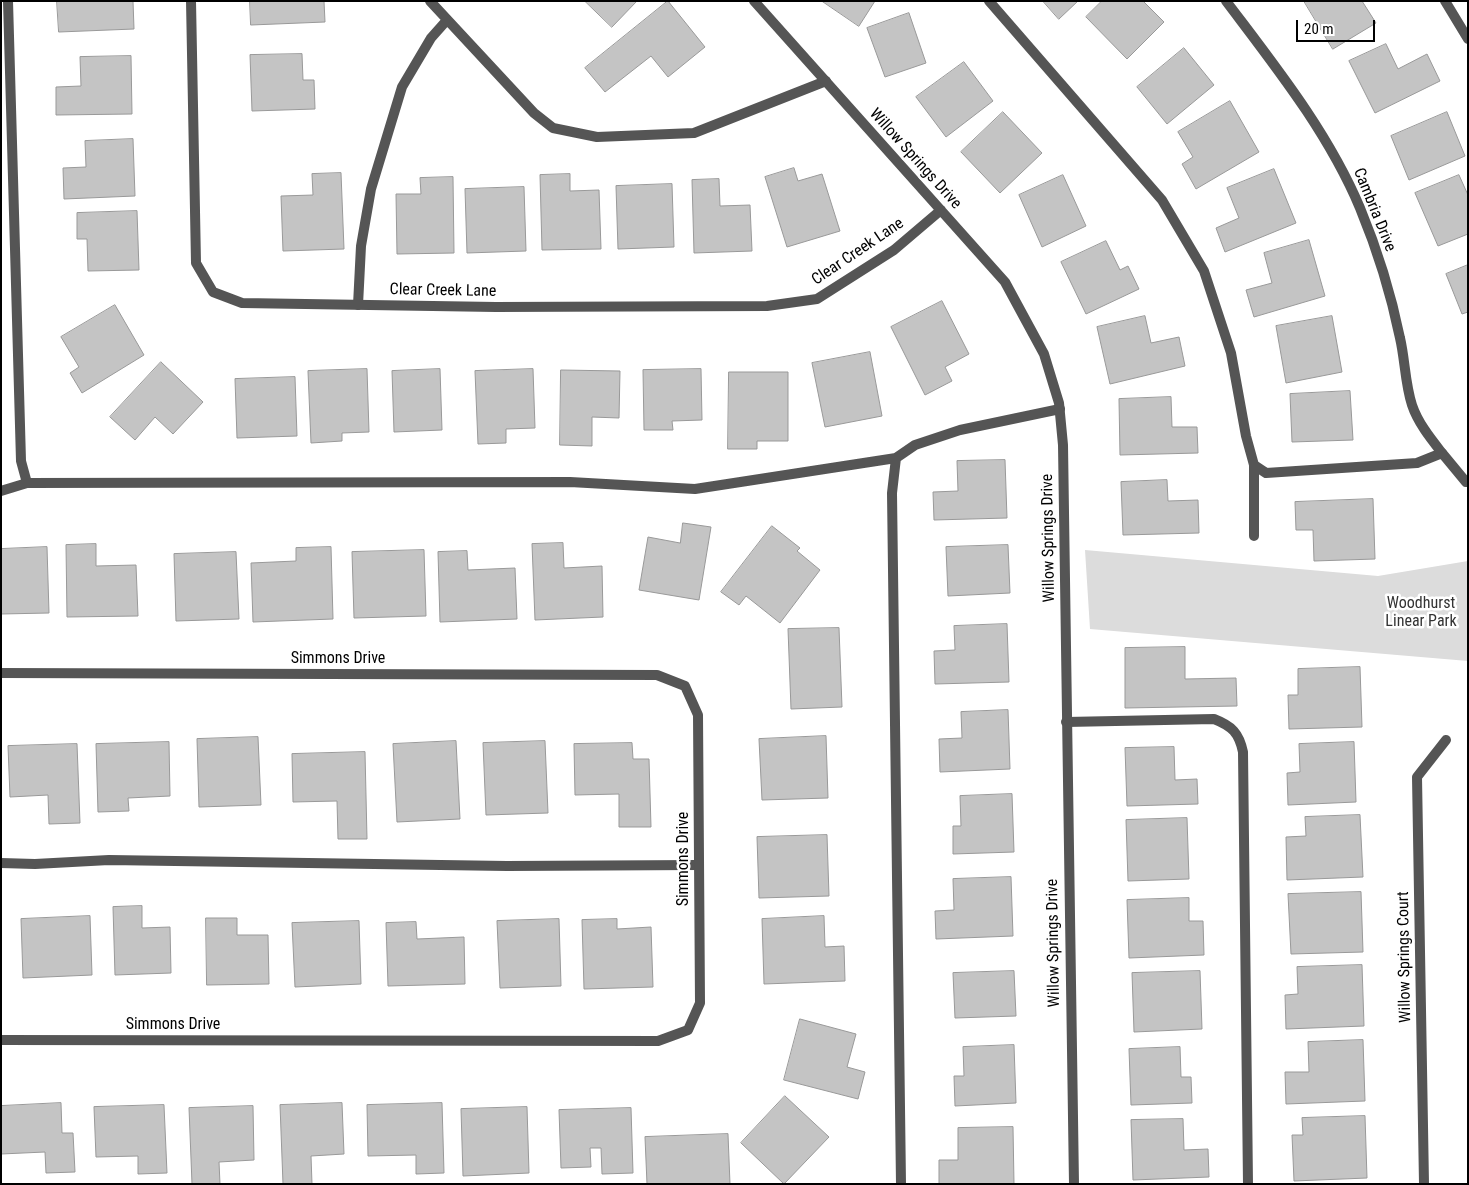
<!DOCTYPE html>
<style>
body{margin:0}
#map{position:relative;width:1469px;height:1185px;overflow:hidden;background:#fff;font-family:"Roboto Condensed",sans-serif}
canvas{display:block}
.frame{position:absolute;inset:0;border:2px solid #000;pointer-events:none}
.scale{position:absolute;left:1296px;top:20px;width:79px;height:22px;box-sizing:border-box;border:2px solid #000;border-top:0;padding-left:6px;font-size:15px;line-height:18px;white-space:nowrap;color:#000;-webkit-text-stroke:4px #fff;paint-order:stroke}
</style>
<div id="map">
<canvas width="1469" height="1185"></canvas>
<div class="frame"></div>
<div class="scale">20 m</div>
</div>
<script>
const context = document.querySelector('canvas').getContext('2d');
context.lineJoin = 'round';
function fill(path, color) {
  context.fillStyle = color;
  context.fill(path, 'evenodd');
}
function stroke(path, color, width, dash) {
  context.strokeStyle = color;
  context.lineWidth = width;
  context.lineCap = dash ? 'butt' : 'round';
  context.setLineDash(dash || []);
  context.stroke(path);
}
function drawText(font, color, halo, rows, align = 'center') {
  context.font = font + ' "Roboto Condensed",sans-serif';
  context.lineWidth = 5;
  context.setLineDash([]);
  context.textBaseline = 'middle';
  context.strokeStyle = halo;
  context.fillStyle = color;
  for (const [text, x, y, turn = 0] of rows) {
    context.save();
    context.translate(x, y);
    context.rotate((+turn || 0) * Math.PI / 180);
    context.textAlign = isNaN(turn) ? turn : align;
    if (halo) context.strokeText(text, 0, 0);
    context.fillText(text, 0, 0);
    context.restore();
  }
}
fill(new Path2D(`
 M 1085,550 L 1378,576 L 1468,561 L 1468,661 L 1090,629 Z`), '#dcdcdc');
const building = new Path2D(`
 M 57,1 L 133,1 L 134,29 L 59,32 Z
 M 250,1 L 324,1 L 325,22 L 251,25 Z
 M 585,1 L 637,1 L 612,27 Z
 M 668,1 L 705,47 L 668,77 L 651,56 L 605,92 L 585,68 Z
 M 822,1 L 875,1 L 859,26 Z
 M 1043,1 L 1078,1 L 1059,19 Z
 M 1102,1 L 1143,1 L 1164,22 L 1127,59 L 1086,17 Z
 M 1304,1 L 1362,1 L 1376,23 L 1333,49 Z
 M 909,13 L 926,63 L 885,77 L 867,28 Z
 M 1386,44 L 1398,69 L 1427,54 L 1440,81 L 1375,113 L 1349,61 Z
 M 1184,48 L 1214,85 L 1167,124 L 1137,87 Z
 M 302,54 L 303,80 L 314,80 L 315,109 L 252,111 L 250,55 Z
 M 131,56 L 132,114 L 56,115 L 56,87 L 81,86 L 80,57 Z
 M 964,62 L 993,101 L 946,137 L 916,97 Z
 M 1230,101 L 1259,152 L 1196,189 L 1182,164 L 1193,157 L 1178,132 Z
 M 1003,112 L 1042,153 L 1000,193 L 961,152 Z
 M 1447,112 L 1465,156 L 1409,180 L 1391,136 Z
 M 133,139 L 135,196 L 64,199 L 63,168 L 86,167 L 85,141 Z
 M 794,168 L 798,181 L 822,174 L 840,231 L 787,247 L 765,177 Z
 M 1274,169 L 1296,223 L 1225,252 L 1216,228 L 1239,218 L 1227,188 Z
 M 341,173 L 344,249 L 283,251 L 281,196 L 313,195 L 312,174 Z
 M 570,174 L 570,191 L 599,190 L 601,249 L 542,250 L 540,175 Z
 M 1063,175 L 1086,226 L 1042,247 L 1019,195 Z
 M 1459,175 L 1468,195 L 1468,234 L 1438,246 L 1415,193 Z
 M 453,177 L 454,253 L 397,254 L 396,194 L 421,194 L 420,178 Z
 M 719,179 L 720,206 L 750,205 L 752,251 L 694,253 L 692,180 Z
 M 672,184 L 674,247 L 618,249 L 616,186 Z
 M 524,187 L 526,251 L 467,253 L 465,189 Z
 M 137,211 L 139,270 L 88,271 L 87,239 L 77,239 L 77,213 Z
 M 1309,240 L 1325,296 L 1254,317 L 1246,290 L 1272,283 L 1264,253 Z
 M 1106,241 L 1120,270 L 1128,266 L 1139,289 L 1086,314 L 1061,262 Z
 M 1468,265 L 1468,312 L 1462,314 L 1446,274 Z
 M 942,301 L 969,354 L 945,367 L 952,381 L 925,395 L 891,327 Z
 M 115,305 L 144,355 L 82,393 L 70,373 L 79,367 L 61,337 Z
 M 1145,316 L 1151,343 L 1179,337 L 1185,366 L 1110,384 L 1097,327 Z
 M 1332,316 L 1342,372 L 1286,383 L 1276,326 Z
 M 870,352 L 882,416 L 825,427 L 812,363 Z
 M 161,362 L 203,402 L 173,434 L 155,417 L 135,440 L 110,417 Z
 M 367,369 L 369,432 L 342,433 L 342,441 L 311,443 L 308,371 Z
 M 440,369 L 442,430 L 394,432 L 392,371 Z
 M 533,369 L 535,428 L 506,429 L 506,443 L 478,444 L 475,371 Z
 M 701,369 L 702,420 L 672,421 L 673,430 L 644,430 L 643,370 Z
 M 561,370 L 620,371 L 619,418 L 592,417 L 592,446 L 560,445 Z
 M 729,372 L 788,372 L 788,441 L 757,441 L 757,449 L 728,449 Z
 M 295,377 L 297,436 L 237,438 L 235,379 Z
 M 1350,391 L 1353,440 L 1292,442 L 1290,394 Z
 M 1171,397 L 1172,427 L 1197,427 L 1198,453 L 1120,455 L 1119,399 Z
 M 1005,460 L 1007,518 L 934,520 L 933,492 L 958,491 L 957,461 Z
 M 1167,480 L 1168,501 L 1198,500 L 1199,533 L 1123,535 L 1121,482 Z
 M 1373,499 L 1375,559 L 1314,561 L 1313,530 L 1296,530 L 1295,502 Z
 M 683,523 L 711,527 L 699,600 L 639,590 L 648,537 L 680,543 Z
 M 772,526 L 800,548 L 797,551 L 820,570 L 780,623 L 746,596 L 739,605 L 721,592 Z
 M 563,543 L 564,568 L 602,566 L 603,617 L 535,620 L 532,544 Z
 M 96,544 L 96,566 L 136,565 L 138,616 L 67,617 L 66,545 Z
 M 1008,545 L 1010,593 L 948,596 L 946,547 Z
 M 47,547 L 49,613 L 1,614 L 1,549 Z
 M 331,547 L 333,619 L 253,622 L 251,563 L 296,561 L 296,548 Z
 M 424,550 L 426,616 L 354,618 L 352,552 Z
 M 467,551 L 468,570 L 515,568 L 517,619 L 440,622 L 438,552 Z
 M 236,552 L 239,619 L 176,621 L 174,554 Z
 M 1007,624 L 1009,682 L 935,684 L 934,651 L 955,650 L 954,626 Z
 M 839,628 L 842,707 L 791,709 L 788,629 Z
 M 1185,647 L 1185,679 L 1236,678 L 1237,706 L 1125,708 L 1125,648 Z
 M 1360,667 L 1362,727 L 1289,729 L 1288,695 L 1298,695 L 1298,669 Z
 M 1008,710 L 1010,769 L 940,772 L 939,739 L 962,738 L 961,712 Z
 M 826,736 L 828,798 L 762,800 L 759,739 Z
 M 258,737 L 261,805 L 199,807 L 197,739 Z
 M 456,741 L 460,819 L 397,822 L 393,744 Z
 M 545,741 L 548,813 L 486,815 L 483,743 Z
 M 169,742 L 170,796 L 128,798 L 129,811 L 98,812 L 96,744 Z
 M 1354,742 L 1356,802 L 1288,805 L 1287,773 L 1300,772 L 1299,744 Z
 M 632,743 L 633,759 L 649,759 L 651,827 L 619,827 L 619,794 L 575,795 L 574,744 Z
 M 77,744 L 80,823 L 49,824 L 48,795 L 10,797 L 8,746 Z
 M 1174,747 L 1175,780 L 1197,779 L 1198,804 L 1127,806 L 1125,748 Z
 M 365,752 L 367,839 L 338,839 L 337,801 L 293,802 L 292,754 Z
 M 1012,794 L 1014,852 L 953,854 L 953,826 L 961,826 L 960,796 Z
 M 1360,815 L 1363,877 L 1287,880 L 1286,837 L 1306,836 L 1305,817 Z
 M 1187,818 L 1189,879 L 1128,881 L 1126,820 Z
 M 827,835 L 829,896 L 759,898 L 757,837 Z
 M 1011,877 L 1013,936 L 936,939 L 935,911 L 954,910 L 953,879 Z
 M 1361,892 L 1363,952 L 1291,954 L 1288,894 Z
 M 1189,898 L 1189,921 L 1203,921 L 1204,955 L 1129,958 L 1127,900 Z
 M 142,906 L 142,928 L 170,927 L 171,973 L 115,975 L 113,907 Z
 M 90,916 L 92,975 L 23,978 L 21,919 Z
 M 824,916 L 825,947 L 844,946 L 845,981 L 764,984 L 762,919 Z
 M 206,918 L 237,918 L 237,935 L 268,935 L 269,984 L 207,985 Z
 M 559,919 L 561,986 L 500,988 L 497,921 Z
 M 617,919 L 617,929 L 651,927 L 653,987 L 584,989 L 582,920 Z
 M 359,921 L 361,984 L 295,987 L 292,923 Z
 M 416,922 L 417,939 L 464,937 L 465,984 L 388,986 L 386,923 Z
 M 1362,965 L 1364,1026 L 1286,1029 L 1285,995 L 1298,994 L 1297,967 Z
 M 1014,971 L 1016,1016 L 955,1018 L 953,973 Z
 M 1200,971 L 1202,1029 L 1134,1032 L 1132,973 Z
 M 800,1019 L 856,1034 L 847,1067 L 865,1072 L 858,1099 L 784,1080 Z
 M 1363,1040 L 1365,1101 L 1286,1104 L 1285,1072 L 1309,1072 L 1308,1042 Z
 M 1014,1045 L 1016,1103 L 955,1106 L 954,1076 L 964,1076 L 963,1047 Z
 M 1180,1047 L 1181,1077 L 1191,1077 L 1192,1103 L 1131,1105 L 1129,1049 Z
 M 785,1096 L 829,1137 L 784,1184 L 741,1143 Z
 M 61,1103 L 62,1133 L 73,1133 L 75,1172 L 46,1173 L 45,1152 L 1,1154 L 1,1106 Z
 M 342,1103 L 344,1154 L 311,1156 L 312,1184 L 283,1184 L 280,1105 Z
 M 442,1103 L 444,1173 L 416,1174 L 416,1155 L 368,1156 L 367,1105 Z
 M 164,1105 L 167,1173 L 138,1174 L 138,1156 L 96,1157 L 94,1107 Z
 M 253,1106 L 254,1160 L 219,1162 L 220,1184 L 192,1184 L 189,1108 Z
 M 527,1107 L 529,1173 L 463,1176 L 461,1109 Z
 M 631,1108 L 633,1173 L 602,1174 L 601,1148 L 590,1148 L 591,1167 L 561,1168 L 559,1110 Z
 M 1365,1116 L 1367,1178 L 1294,1181 L 1292,1135 L 1303,1135 L 1302,1118 Z
 M 1183,1119 L 1184,1150 L 1208,1149 L 1209,1177 L 1133,1180 L 1131,1120 Z
 M 1013,1127 L 1014,1184 L 939,1184 L 939,1160 L 958,1160 L 958,1128 Z
 M 728,1134 L 730,1184 L 647,1184 L 645,1137 Z`);
fill(building, '#c4c4c4');
stroke(building, '#999', 1);
stroke(new Path2D(`
 M 8,1 L 21,461 L 27,483
 M 430,1 L 534,113 L 553,128 L 597,137 L 694,133 L 826,81
 M 989,1 L 1162,200 L 1204,271 L 1231,353 L 1246,436 L 1254,465 L 1266,473 L 1417,463 L 1442,453 L 1466,482 L 1468,481
 M 1445,1 L 1468,39
 M 358,305 L 361,246 L 371,189 L 402,87 L 431,38 L 447,20
 M 1,491 L 27,483 L 570,482 L 695,489 L 896,458
 M 1254,536 L 1254,465
 M 1066,722 L 1214,719 C 1232,726 1239,733 1243,752 L 1248,1184
 M 1,863 L 35,864 L 109,860 L 507,866 L 699,865
 M 901,1184 L 892,493 L 896,458 L 915,445 L 960,430 L 1060,409`), '#555', 10);
stroke(new Path2D(`
 M 191,1 L 196,263 L 213,292 L 242,303 L 496,307 L 767,306 L 817,299 L 894,250 L 941,210
 M 754,1 L 1005,282 L 1044,354 L 1059,403 L 1063,445 L 1074,1184
 M 1226,1 C 1275,66 1328,132 1360,208 C 1377,249 1391,294 1400,338 C 1405,359 1405,384 1412,405 C 1418,423 1431,439 1442,453
 M 1,673 L 657,675 L 685,686 L 698,715 L 700,1003 L 688,1030 L 658,1041 L 1,1040
 M 1424,1184 L 1417,777 L 1446,740`), '#555', 10);
drawText('16px', '#000', '#fff', [
 ["Willow Springs Drive",915,159,48],
 ["Cambria Drive",1374,210,68],
 ["Clear Creek Lane",858,252,-34],
 ["Clear Creek Lane",443,291,1],
 ["Willow Springs Drive",1049,538,-91],
 ["Simmons Drive",338,659],
 ["Simmons Drive",684,859,-90],
 ["Willow Springs Drive",1054,943,-91],
 ["Willow Springs Court",1405,957,-91],
 ["Simmons Drive",173,1025]
]);
drawText('16px', '#333', '#fff', [
 ["Woodhurst",1421,604],
 ["Linear Park",1421,622]
]);
</script>
